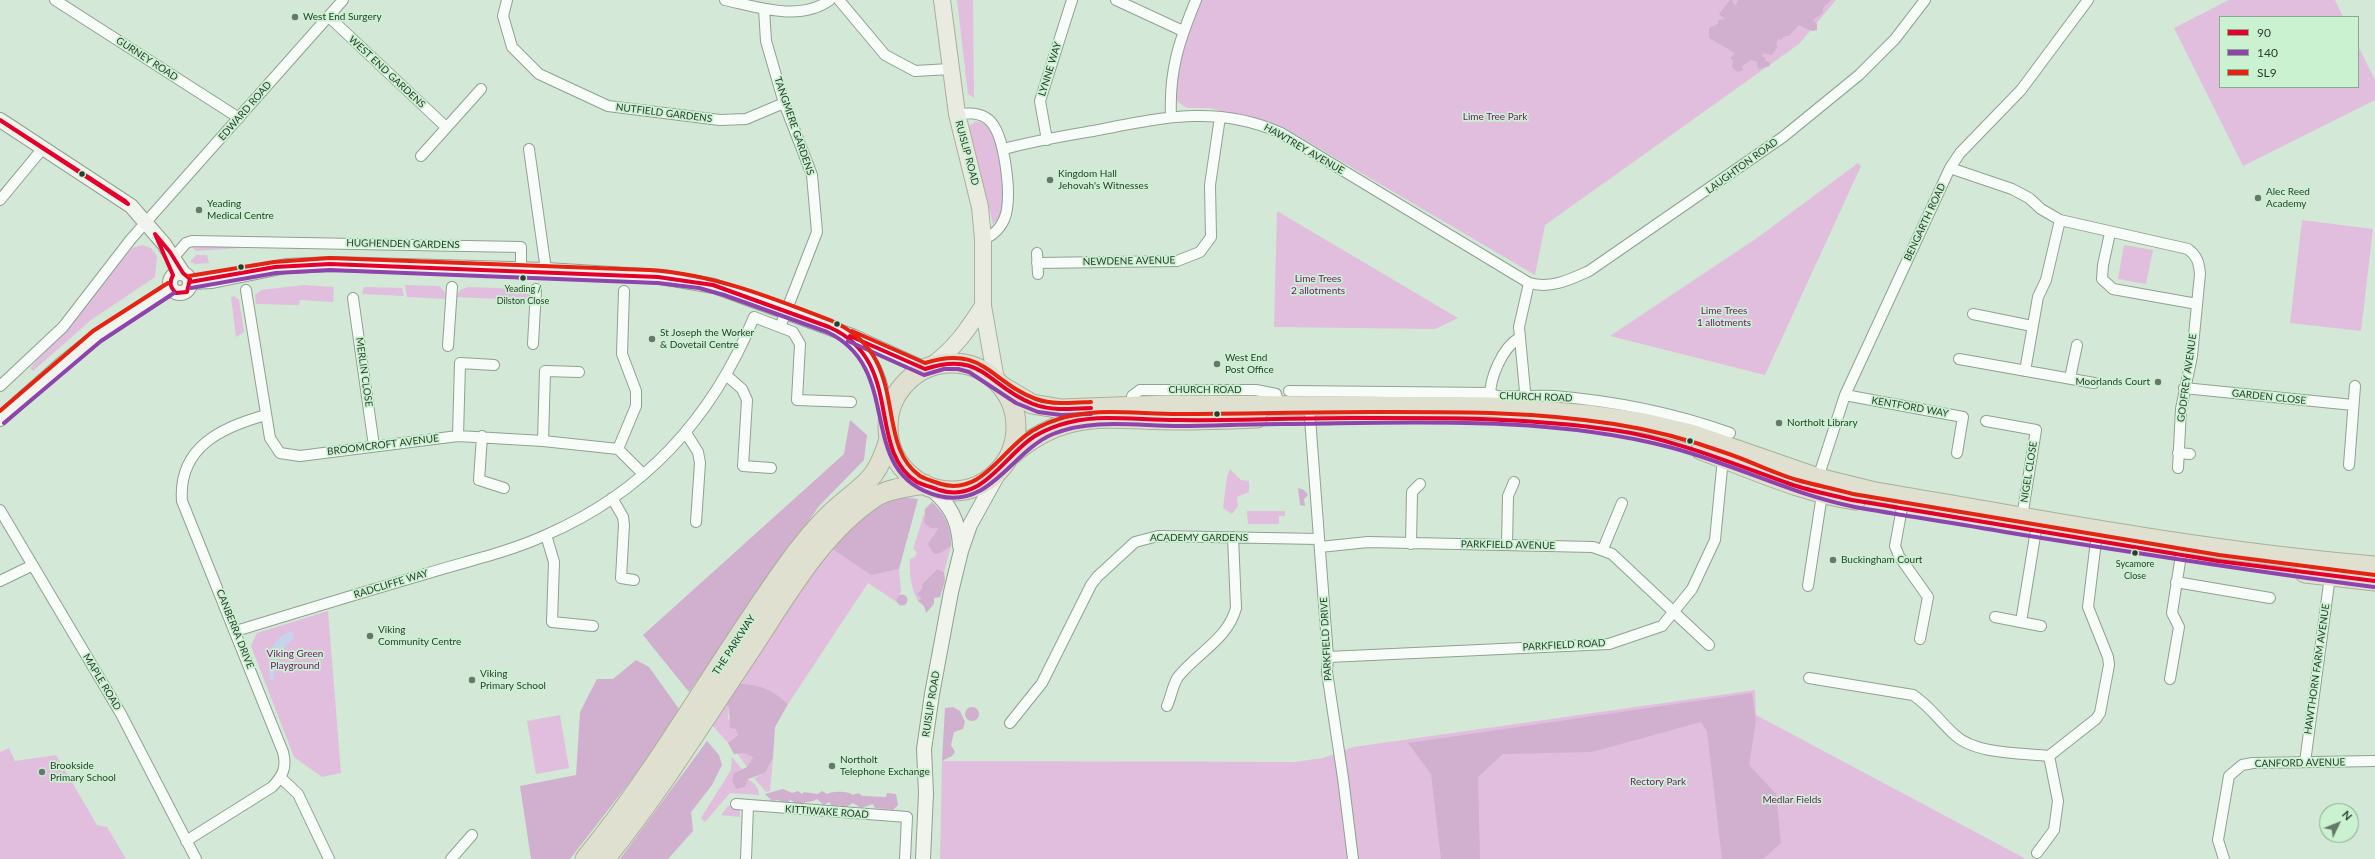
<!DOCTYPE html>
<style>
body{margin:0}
#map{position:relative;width:2375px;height:859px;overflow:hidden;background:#d3e8d6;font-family:Lato,sans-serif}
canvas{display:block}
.legend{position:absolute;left:2219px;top:16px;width:140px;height:72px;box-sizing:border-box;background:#caf1d0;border:1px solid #8ba990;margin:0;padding:5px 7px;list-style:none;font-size:12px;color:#2d3c30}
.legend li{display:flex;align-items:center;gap:8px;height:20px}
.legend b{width:20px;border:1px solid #8ba990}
.north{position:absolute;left:2319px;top:803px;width:40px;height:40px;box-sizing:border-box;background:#caf1d0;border:1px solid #8ba990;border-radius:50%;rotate:47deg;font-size:11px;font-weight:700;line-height:16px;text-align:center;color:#2d3c30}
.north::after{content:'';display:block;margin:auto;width:14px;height:18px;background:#67786a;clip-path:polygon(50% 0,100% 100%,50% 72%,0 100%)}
</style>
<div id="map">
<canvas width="2375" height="859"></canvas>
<ul class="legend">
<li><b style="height:5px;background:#e4002b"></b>90</li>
<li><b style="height:5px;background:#8e44ad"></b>140</li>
<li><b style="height:5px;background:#e42313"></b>SL9</li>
</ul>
<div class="north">N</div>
</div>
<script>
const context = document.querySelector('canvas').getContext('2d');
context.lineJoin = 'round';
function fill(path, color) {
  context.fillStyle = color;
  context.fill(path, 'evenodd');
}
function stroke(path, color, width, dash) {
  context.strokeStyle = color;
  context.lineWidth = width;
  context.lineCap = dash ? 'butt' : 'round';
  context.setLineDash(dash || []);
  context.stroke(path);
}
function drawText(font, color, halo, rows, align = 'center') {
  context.font = font + ' Lato,sans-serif';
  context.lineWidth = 3.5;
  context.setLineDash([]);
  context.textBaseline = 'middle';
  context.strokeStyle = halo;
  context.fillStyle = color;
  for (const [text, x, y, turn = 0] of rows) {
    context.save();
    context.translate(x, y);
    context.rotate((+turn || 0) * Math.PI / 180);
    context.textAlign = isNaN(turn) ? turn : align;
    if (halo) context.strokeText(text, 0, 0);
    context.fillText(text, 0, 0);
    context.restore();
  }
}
fill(new Path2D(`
 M 957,0 L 973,0 L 974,98 L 968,94 Z
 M 1202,0 L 1836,0 L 1799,44 L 1545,225 L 1535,275 L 1283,127 L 1210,108 L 1187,108 L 1178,102 L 1174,91 L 1188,33 Z
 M 2229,0 L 2335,0 L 2343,17 L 2220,17 L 2220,87 L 2358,87 L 2358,46 L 2375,80 L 2375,100 L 2243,166 L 2174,28 Z
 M 976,121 C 1002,125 1000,165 1002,184 C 1002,192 1004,201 1003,209 C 1003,215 997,220 993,224 L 969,126 Z
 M 1858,163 L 1861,166 L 1765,375 L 1610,336 L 1757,238 Z
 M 1277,211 L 1458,318 L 1435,329 L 1274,327 Z
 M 2302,220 L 2373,229 L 2361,331 L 2290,323 Z
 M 239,242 L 240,248 L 196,251 L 190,245 Z
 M 142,245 L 151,248 L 157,256 L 155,277 L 91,320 L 33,371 L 30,368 L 71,324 L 132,248 Z
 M 2124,245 L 2153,250 L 2146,284 L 2118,279 Z
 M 196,255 L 207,255 L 209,263 L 196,264 L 190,262 Z
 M 304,285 L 334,287 L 333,302 L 300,300 L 299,305 L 256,304 L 255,295 L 261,290 Z
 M 405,285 L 439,286 L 445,292 L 445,299 L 407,297 Z
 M 364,287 L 402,288 L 404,296 L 362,294 Z
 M 468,287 L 524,289 L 530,296 L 530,302 L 499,302 L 499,299 L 456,297 L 460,290 Z
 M 234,296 L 239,300 L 244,332 L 236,337 L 231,297 Z
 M 1230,469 L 1241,480 L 1249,481 L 1249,492 L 1237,497 L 1238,506 L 1232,514 L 1223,508 L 1227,477 Z
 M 1247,511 L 1285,511 L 1285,516 L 1279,516 L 1279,524 L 1248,524 Z
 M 924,514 L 924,523 L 938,528 L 932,536 L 941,553 L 951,546 L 944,572 L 937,569 L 922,584 L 921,597 L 918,601 C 911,588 909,574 910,559 L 915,557 L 917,552 L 913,549 Z
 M 828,546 L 871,574 L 899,569 L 901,592 L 897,598 L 898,603 L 868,583 L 788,704 C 769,687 760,685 735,683 Z
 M 328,611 L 341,773 L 322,777 L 294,757 L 251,646 L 257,633 Z
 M 1755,690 L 1756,715 L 2026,859 L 940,859 L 942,761 L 1295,762 L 1323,758 L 1354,747 Z
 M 723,700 L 729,707 L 728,718 L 738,735 L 728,743 L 711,724 Z
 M 560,715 L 569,768 L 536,774 L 527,721 Z
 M 9,748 L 15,761 L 56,755 L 97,825 L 107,827 L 126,859 L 0,859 L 0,752 Z
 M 737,753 L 743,753 L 753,757 L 747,767 Z
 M 732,757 L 742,769 L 734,773 C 744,778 759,781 759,795 L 730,793 L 705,822 L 701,818 L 731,770 Z
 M 773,758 L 770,791 L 766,792 L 754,778 L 765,773 Z
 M 728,806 L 734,806 L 740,811 L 740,817 L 721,815 Z`), '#e1bede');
fill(new Path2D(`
 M 1730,0 L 1732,0 L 1735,6 L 1738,0 L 1831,0 L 1823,8 L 1823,13 L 1813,20 L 1817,24 L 1817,30 L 1812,31 L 1799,25 L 1789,36 L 1785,36 L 1781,40 L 1778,39 L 1776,45 L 1778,46 L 1772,55 L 1763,53 L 1762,57 L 1766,58 L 1765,61 L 1769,62 L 1770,66 L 1758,69 L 1757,62 L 1751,60 L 1742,66 L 1743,70 L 1737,72 L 1732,67 L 1733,60 L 1730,58 L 1735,53 L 1709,38 L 1709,28 L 1718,24 L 1718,20 L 1725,19 L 1719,14 Z
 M 850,420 L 867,435 L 864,460 L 819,506 L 689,692 L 643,635 L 844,454 Z
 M 1298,488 L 1304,490 L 1308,495 L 1304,499 L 1305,506 L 1300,505 Z
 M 895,496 L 918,499 L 899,569 L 871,575 L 828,546 L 862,513 Z
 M 932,502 C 945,514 952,528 951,546 L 941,553 L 934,554 L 928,544 L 938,528 L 930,528 L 924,523 L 925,509 Z
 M 937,569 L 944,572 L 945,581 L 940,597 L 934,598 L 934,604 L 926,613 L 924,606 L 918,601 L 921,598 L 917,594 L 922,589 L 922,584 Z
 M896.5 600a5.5 5.5 0 1 1 11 0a5.5 5.5 0 1 1-11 0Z
 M 636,660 L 649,667 L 679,709 L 663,739 L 570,859 L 531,859 L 520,786 L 576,775 L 580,712 L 597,679 L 613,679 Z
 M 735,683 C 760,685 769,687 788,704 L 775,727 L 773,758 L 765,773 L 748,779 L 745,787 L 736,789 L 732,780 L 734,773 L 747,767 L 753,757 L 743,753 L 734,754 L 728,743 L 738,735 L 735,729 L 730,728 L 729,707 L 723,700 Z
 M 1752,693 L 1756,721 L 1749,765 L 1776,794 L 1781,843 L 1763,859 L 1722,859 L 1707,731 L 1701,722 L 1592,752 L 1503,754 L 1478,777 L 1480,859 L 1441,859 L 1431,774 L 1408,743 Z
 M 953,707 L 960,711 L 965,722 L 963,729 L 954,732 L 951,745 L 955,752 L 952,756 L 942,761 L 945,708 Z
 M965 714a7 7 0 1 1 14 0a7 7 0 1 1-14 0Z
 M 707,741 L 719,755 L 722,765 L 712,785 L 691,812 L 693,831 L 668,859 L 620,859 Z
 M 783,789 L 792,793 L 798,791 L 802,794 L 804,792 L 818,794 L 822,791 L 827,794 C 833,791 848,791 853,795 L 858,793 L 863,796 L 886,797 L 887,793 L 896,794 L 898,805 L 893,810 L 875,808 L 873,804 L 861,808 L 853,803 L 844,808 L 840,805 L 833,807 L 829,802 L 824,805 L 817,799 C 811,803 804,801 797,805 L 791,800 L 786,803 L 777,800 L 772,801 L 765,794 Z`), '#d1afcf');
fill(new Path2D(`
 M 288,632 L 293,632 L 293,638 L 278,655 L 273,681 L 269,679 C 270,656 266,645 288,632 Z`), '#c5d4ea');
const street = new Path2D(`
 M 55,0 L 239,118
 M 507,0 L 503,16 L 512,47 L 539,74 L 608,106 L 720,120 L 746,119 L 784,103
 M 725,0 C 757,7 800,22 830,0
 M 839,0 L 885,55 L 915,71 L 950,69
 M 1116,0 L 1183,31
 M 764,9 L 766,41 L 784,103 L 812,175 L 817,232 L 780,327
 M 328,16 L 446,127
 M 957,114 C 968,113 980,112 989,120 C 1005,134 1010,189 1007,209 C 1005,223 996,235 983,239
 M 1171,116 C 1169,71 1179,41 1196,0
 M 1047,140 L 1040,101 L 1072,0
 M 529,149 L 546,270
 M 1004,149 C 1033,141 1064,136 1093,131 C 1159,118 1217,104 1281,133 L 1529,283 C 1551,289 1569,280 1589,271 L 1783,137 L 1859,75 L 1895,39 L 1925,0
 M 421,156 L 481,89
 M 1950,168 L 2012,189 L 2029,198 L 2041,209 L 2060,220 L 2188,249 C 2197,256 2199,262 2200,274 L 2192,356 L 2181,409 L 2178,468
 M 0,200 L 43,148
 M 2110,233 L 2103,265 L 2102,279 L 2113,289 L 2197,304
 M 1037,253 L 1038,274
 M 174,257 L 186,243 L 192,241 L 521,247 L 521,270
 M 1037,263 L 1177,261 L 1200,252 L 1211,237 L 1210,185 L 1220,117
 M 246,290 L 270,438 L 280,453 L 300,456 L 458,436 L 543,441 L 618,449 L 643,474
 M 353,298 L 374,446
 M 1973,314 L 2032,326
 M 533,344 L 536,289
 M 448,346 L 452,287
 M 1959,359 L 2094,383
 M 2025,371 L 2038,297 L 2046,280 L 2060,220
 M 726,375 L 742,389 L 747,400 L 743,466 L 771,468
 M 2070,378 L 2077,345
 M 0,386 L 63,327 L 131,239 L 343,0
 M 2184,388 L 2353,405
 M 1289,391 L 1490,393 L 1497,396 C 1516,397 1534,395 1554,396 C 1614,401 1674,413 1730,433
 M 1845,395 L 1963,417 L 1957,453
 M 1490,399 C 1489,379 1502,348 1519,338
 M 1526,402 L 1519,327 L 1529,283
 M 1132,406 L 1132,396 L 1140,390 L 1256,390 L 1276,394 L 1279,406
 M 1310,418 L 1328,657 L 1327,672 L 1343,778 L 1353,859
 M 1986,421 L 2036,430 L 2022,517
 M 686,433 L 698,452 L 700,463 L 696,522
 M 458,436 L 460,363 L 494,365
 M 482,436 L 479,480 L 504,488
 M 543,441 L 545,371 L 579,372
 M 618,449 L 636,406 L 636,391 L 622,354 L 624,291
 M 2178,453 L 2190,454
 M 2349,465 L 2355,386
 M 1818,478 L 1845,395 L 1950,168 L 1960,153 L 2021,90 L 2088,0
 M 612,498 L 623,517 L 624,525 L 621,578 L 634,580
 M 1902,508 L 1895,546 L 1899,556 L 1928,597 L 1920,639
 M 0,510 L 121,714 L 196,859
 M 546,535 L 554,562 L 552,622 L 593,626
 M 1411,544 L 1412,492 L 1420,484
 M 1507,545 L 1508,496 L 1514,482
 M 1320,547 L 1368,542 L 1593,547 L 1612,554 L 1709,645
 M 1603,549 L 1622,503
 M 0,581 L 31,566
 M 2176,582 L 2270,598
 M 1808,586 L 1821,501
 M 1995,617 L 2041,626
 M 2021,622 L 2036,530
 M 236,631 C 298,612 360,593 422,575 C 463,562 507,553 546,535 C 645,492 713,417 754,317 L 793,332 L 800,344 L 797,400 L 851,402
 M 1328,657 L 1609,644 L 1662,626 L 1692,589 L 1715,540 L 1723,458
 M 1809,678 L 1913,695 C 1930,706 1940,722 1955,735 C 1975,754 2021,753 2049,756 L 2096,719 L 2100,713 L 2109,665 L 2108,657 L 2088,607 L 2096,541
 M 2170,679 L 2179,627 L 2172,613 L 2181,555
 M 1167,706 C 1171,697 1173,684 1178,677 C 1197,653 1228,639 1236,608 L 1233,537
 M 1010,723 L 1042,683 L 1091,585 L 1097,577 L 1135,542 L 1158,536 L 1319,539
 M 2305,762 L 2330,576
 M 281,778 L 298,794 L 329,859
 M 736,804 L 907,817 L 905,859
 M 186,841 L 272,787 C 283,776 287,767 283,752 L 182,501 C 178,447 222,427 266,415
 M 2037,853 L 2054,830 L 2058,801 L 2049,756
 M 451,859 L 472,835
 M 746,859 L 748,806
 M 2224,859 L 2218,840 L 2229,776 L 2242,765 L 2253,763 L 2375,761`);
const secondary = new Path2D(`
 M 0,120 L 131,206 L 164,244 L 183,273
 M170 283a10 10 0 1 1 20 0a10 10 0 1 1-20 0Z
 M 190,282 L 212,281 L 286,266 L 333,264 L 546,270 L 661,277 L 714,286 L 852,336 L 925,369
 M 850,339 C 879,362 883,393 888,427
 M 0,419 L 62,364 L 97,336 L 171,288
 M 930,488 C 950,504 959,521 960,546
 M 923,859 L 926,793 L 924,749 L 932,694 L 951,592 L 961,551 L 970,525 L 1001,469`);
const primary = new Path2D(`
 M 942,0 L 957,114 L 980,207 L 983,239 L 983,306 L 996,380
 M 931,366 C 956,347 966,332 983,306`);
const highway = new Path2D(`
 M888 427a64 64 0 1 1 128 0a64 64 0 1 1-128 0Z
 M 1000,385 L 1032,404 L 1062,409 L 1167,405 L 1491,407 L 1589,415 L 1644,423 L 1691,434 L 1818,478 L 1871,491 C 2039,520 2206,552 2375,566
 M 1701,450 C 1753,469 1801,492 1856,500
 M 1009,457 C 1067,406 1108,420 1178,420 C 1205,420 1231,419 1257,418
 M 2305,573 L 2375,581
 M 585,859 C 660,767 716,664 785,568 C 799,548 815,528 833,511 C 865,482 876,483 889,439
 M 605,859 C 658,794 703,721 750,651 C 785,598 822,531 877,496 C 890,488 909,487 924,484`);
stroke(street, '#90a093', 12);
stroke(secondary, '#90a093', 16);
stroke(primary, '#a9af9a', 18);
stroke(highway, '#a9af9a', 21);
stroke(street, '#f8fcf9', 10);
stroke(secondary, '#f1f3ed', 14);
stroke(primary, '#eaebe0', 16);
stroke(highway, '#e0e0d1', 19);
stroke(new Path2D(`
 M 0,120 L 125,201 L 128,204 Z
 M 155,234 L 170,252 L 183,273 L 190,279 L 187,292 L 176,293 C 170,287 169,283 173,275 Z
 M 190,282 L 275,267 L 330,264 L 658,277 L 713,285 L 829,327 C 906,361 865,449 917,482 C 923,485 932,487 939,490 C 983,504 1004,455 1035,436 C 1057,423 1082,418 1107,418 C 1131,418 1154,420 1177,420 C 1235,421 1293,418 1352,418 C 1439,418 1526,417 1613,430 C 1675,439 1731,463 1790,484 C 1810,491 1832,495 1852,500 L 2218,561 L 2375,581
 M 850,336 L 925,369 C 983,350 987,386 1033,404 C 1051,411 1072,409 1091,408`), '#e4002b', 4);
stroke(new Path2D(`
 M 191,288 L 276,273 L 330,270 L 658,283 L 699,288 L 724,295 L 827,332 C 907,369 852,474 939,496 C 990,509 1012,451 1053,434 C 1092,418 1137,426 1179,426 C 1213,426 1247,424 1281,424 C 1407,423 1547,415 1669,447 C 1732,463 1790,494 1855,507 C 1905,516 1955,523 2005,532 C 2128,552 2251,571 2374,587
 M 848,341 L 924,375 L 944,369 L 958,369 L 969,372 L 1016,403 L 1038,412 L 1061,415 L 1091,414
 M 4,423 L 101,341 L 174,293`), '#8e44ad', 4);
stroke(new Path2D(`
 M 189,276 L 274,262 L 330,258 L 649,270 C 713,274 773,298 832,321 C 913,357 872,442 920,476 C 925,479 935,482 941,484 C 982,496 1002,449 1032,431 C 1055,417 1082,412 1110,412 C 1133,412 1156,414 1179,414 C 1243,414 1307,412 1371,412 C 1452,412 1533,411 1614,424 C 1653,430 1690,440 1726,453 C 1750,461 1773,473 1797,480 C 1815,485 1835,489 1853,494 L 2219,555 L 2375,575
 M 852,331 L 925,363 C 983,344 990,382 1036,399 C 1053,405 1072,403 1091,402
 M 0,411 L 93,331 L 168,283`), '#e42313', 4);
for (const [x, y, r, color] of [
 [295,17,4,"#67786a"],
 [82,174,3.5,"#2d3c30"],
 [1050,180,4,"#67786a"],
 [2258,198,4,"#67786a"],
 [199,210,4,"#67786a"],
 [241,267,3.5,"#2d3c30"],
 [523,278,3.5,"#2d3c30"],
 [837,324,3.5,"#2d3c30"],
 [652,339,4,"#67786a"],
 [1217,364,4,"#67786a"],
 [2158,382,4,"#67786a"],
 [1217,414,3.5,"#2d3c30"],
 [1779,423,4,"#67786a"],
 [1690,441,3.5,"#2d3c30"],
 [2135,553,3.5,"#2d3c30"],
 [1833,560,4,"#67786a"],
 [370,636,4,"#67786a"],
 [472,680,4,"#67786a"],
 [832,766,4,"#67786a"],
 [42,772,4,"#67786a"]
]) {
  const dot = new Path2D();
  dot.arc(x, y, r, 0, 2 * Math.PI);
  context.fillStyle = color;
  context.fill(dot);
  stroke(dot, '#caf1d0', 1.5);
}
drawText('9px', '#2d3c30', '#caf1d0', [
 ["Yeading /",523,289],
 ["Dilston Close",523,301],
 ["Sycamore",2135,564],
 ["Close",2135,576]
]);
drawText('10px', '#2d3c30', '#caf1d0', [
 ["West End Surgery",303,17],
 ["Kingdom Hall",1058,174],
 ["Jehovah's Witnesses",1058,186],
 ["Alec Reed",2266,192],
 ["Academy",2266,204],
 ["Yeading",207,204],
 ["Medical Centre",207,216],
 ["St Joseph the Worker",660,333],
 ["& Dovetail Centre",660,345],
 ["West End",1225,358],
 ["Post Office",1225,370],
 ["Moorlands Court",2150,382,"right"],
 ["Northolt Library",1787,423],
 ["Buckingham Court",1841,560],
 ["Viking",378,630],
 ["Community Centre",378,642],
 ["Viking",480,674],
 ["Primary School",480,686],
 ["Northolt",840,760],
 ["Telephone Exchange",840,772],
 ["Brookside",50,766],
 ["Primary School",50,778]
], 'left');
drawText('10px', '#2d3c30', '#caf1d0', [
 ["GURNEY ROAD",147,59,33],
 ["LYNNE WAY",1050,69,-73],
 ["WEST END GARDENS",387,72,43],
 ["EDWARD ROAD",245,111,-49],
 ["NUTFIELD GARDENS",664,113,7],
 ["TANGMERE GARDENS",794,126,71],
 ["HAWTREY AVENUE",1304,149,30],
 ["RUISLIP ROAD",967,153,75],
 ["LAUGHTON ROAD",1742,166,-36],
 ["BENGARTH ROAD",1925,222,-65],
 ["HUGHENDEN GARDENS",403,244,1],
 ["NEWDENE AVENUE",1129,261,-1],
 ["MERLIN CLOSE",364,372,82],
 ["GODFREY AVENUE",2187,378,-82],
 ["CHURCH ROAD",1205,390],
 ["CHURCH ROAD",1536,397,2],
 ["GARDEN CLOSE",2269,397,6],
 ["KENTFORD WAY",1910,407,10],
 ["BROOMCROFT AVENUE",383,445,-7],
 ["NIGEL CLOSE",2029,472,-81],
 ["ACADEMY GARDENS",1199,538],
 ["PARKFIELD AVENUE",1508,545,1],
 ["RADCLIFFE WAY",391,584,-17],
 ["CANBERRA DRIVE",235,629,68],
 ["PARKFIELD DRIVE",1326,639,-93],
 ["THE PARKWAY",734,645,-57],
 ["PARKFIELD ROAD",1564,645,-3],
 ["HAWTHORN FARM AVENUE",2317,669,-82],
 ["MAPLE ROAD",102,682,59],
 ["RUISLIP ROAD",931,704,-81],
 ["CANFORD AVENUE",2300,763,-1],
 ["KITTIWAKE ROAD",827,812,4]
]);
drawText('10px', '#751271', '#caf1d0', [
 ["Lime Tree Park",1495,117],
 ["Lime Trees",1318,279],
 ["2 allotments",1318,291],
 ["Lime Trees",1724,311],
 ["1 allotments",1724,323],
 ["Viking Green",295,654],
 ["Playground",295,666],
 ["Rectory Park",1658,782],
 ["Medlar Fields",1792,800]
]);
</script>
